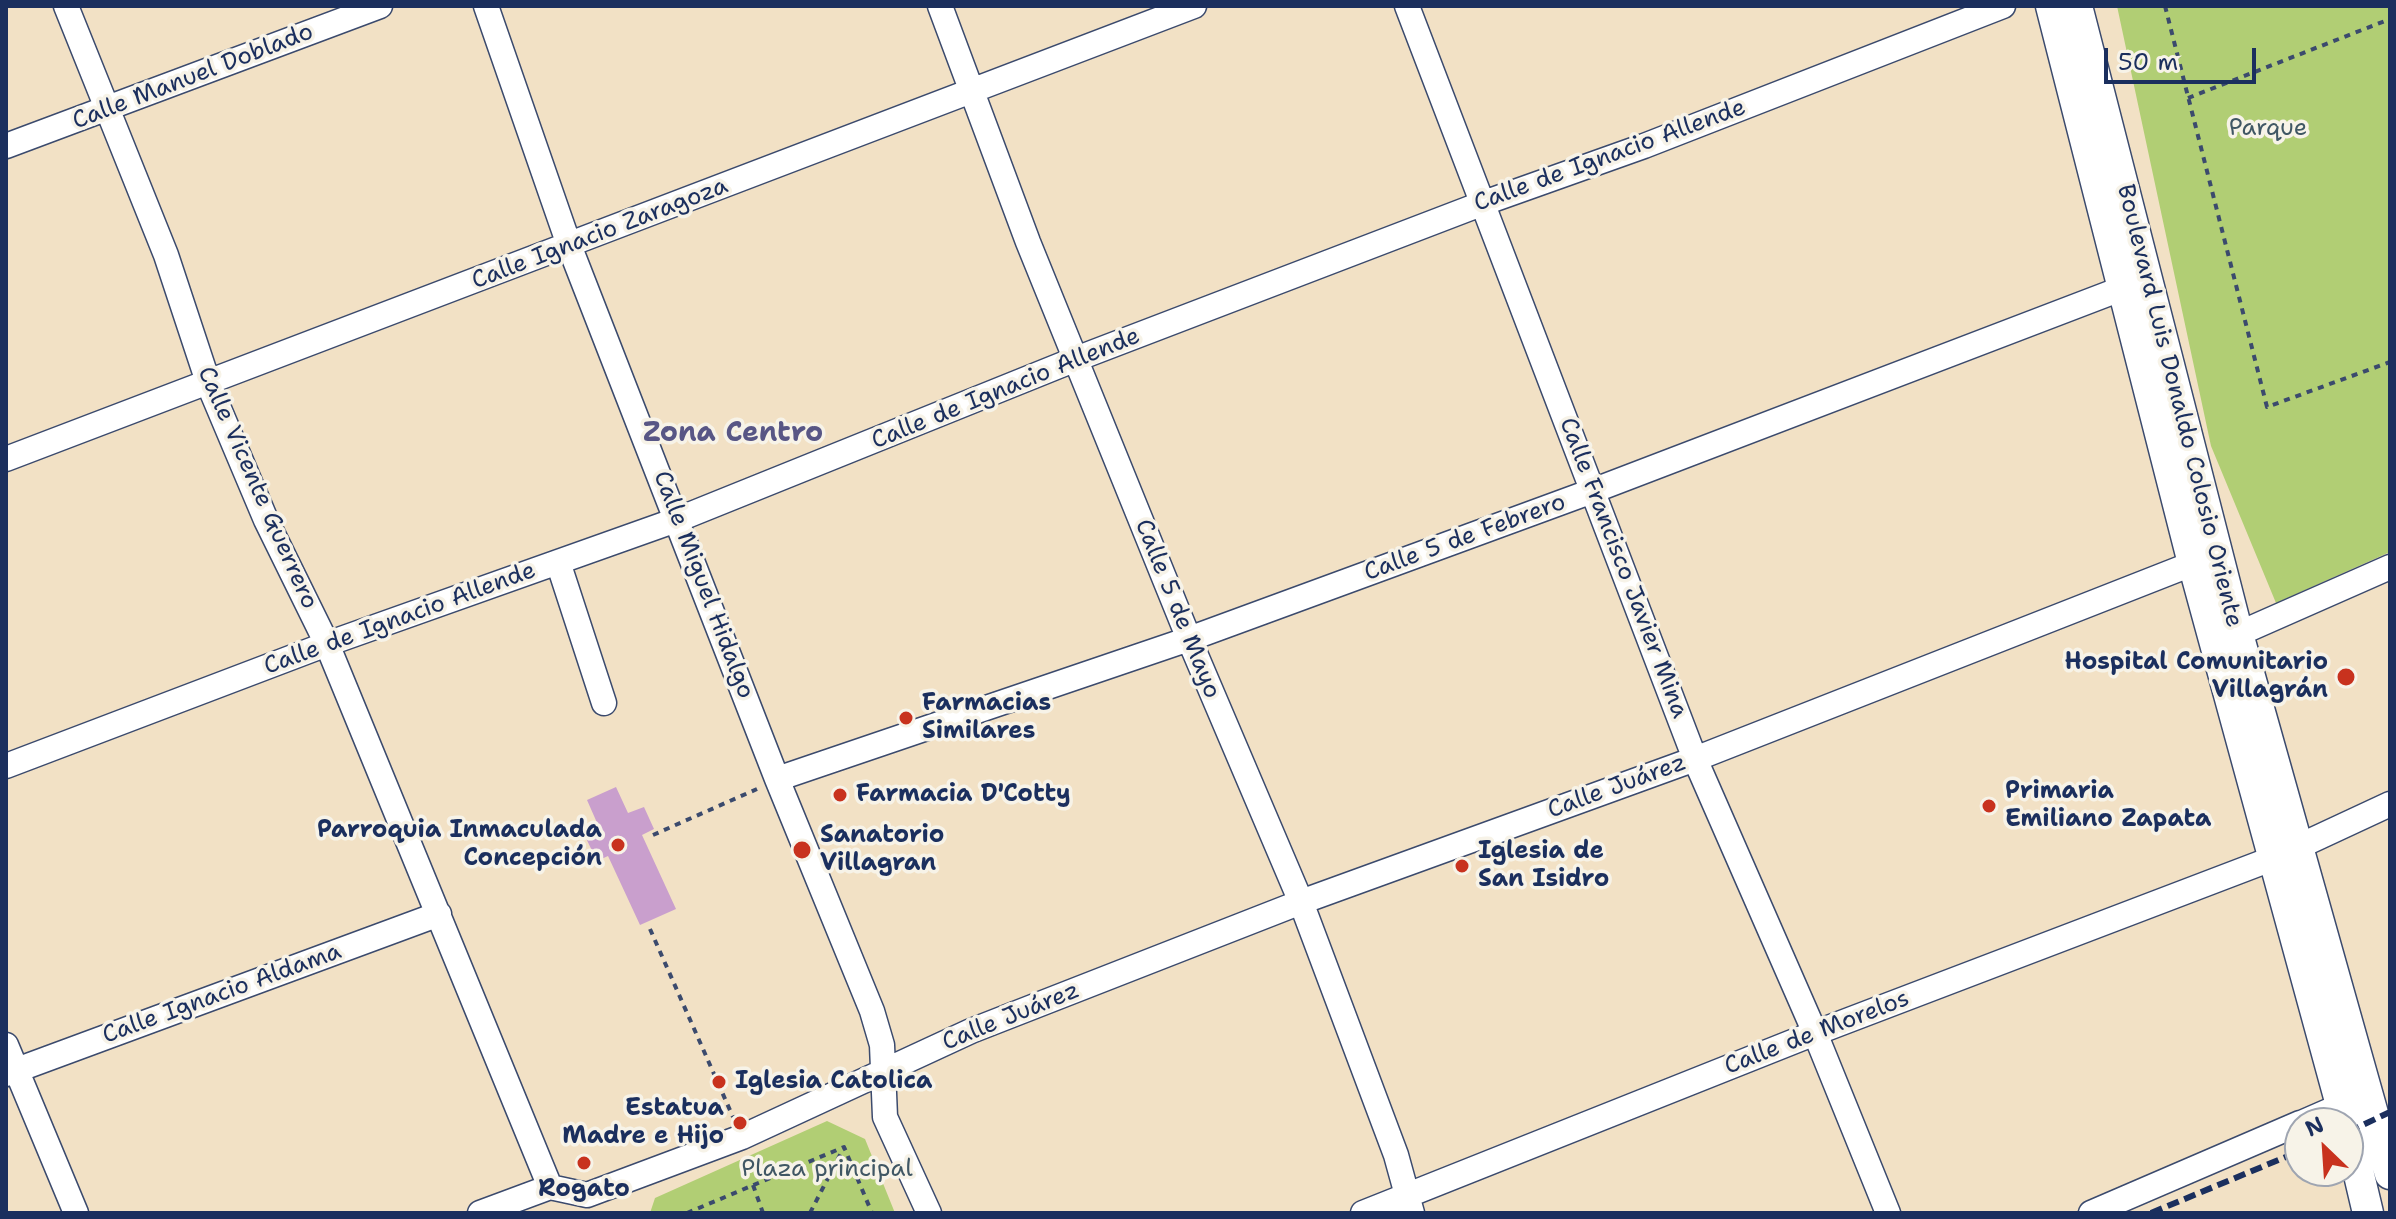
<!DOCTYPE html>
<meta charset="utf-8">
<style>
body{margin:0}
#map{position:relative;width:2396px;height:1219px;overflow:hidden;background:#f2e1c5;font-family:"Shantell Sans",sans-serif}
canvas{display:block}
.frame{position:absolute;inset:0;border:8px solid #1b2f5e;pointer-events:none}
.north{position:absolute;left:2284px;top:1107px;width:80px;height:80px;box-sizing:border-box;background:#f7f3e8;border:2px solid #9fa5b1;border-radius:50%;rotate:335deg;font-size:22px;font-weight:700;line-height:32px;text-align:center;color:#1b2f5e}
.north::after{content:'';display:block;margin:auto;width:28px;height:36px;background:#c8321e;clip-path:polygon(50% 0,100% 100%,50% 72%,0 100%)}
.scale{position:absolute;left:2104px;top:48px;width:152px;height:36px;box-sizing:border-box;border:4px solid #1b2f5e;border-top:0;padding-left:10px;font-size:24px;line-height:28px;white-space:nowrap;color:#1b2f5e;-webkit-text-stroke:6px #f7f3e8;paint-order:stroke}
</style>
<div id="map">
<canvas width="2396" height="1219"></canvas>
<div class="frame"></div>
<div class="north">N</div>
<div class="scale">50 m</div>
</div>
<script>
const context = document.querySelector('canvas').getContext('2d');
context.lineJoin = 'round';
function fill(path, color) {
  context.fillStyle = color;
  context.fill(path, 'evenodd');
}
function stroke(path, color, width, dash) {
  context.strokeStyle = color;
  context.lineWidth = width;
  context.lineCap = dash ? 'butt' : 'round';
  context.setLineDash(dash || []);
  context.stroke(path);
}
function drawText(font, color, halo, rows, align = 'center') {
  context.font = font + ' "Shantell Sans",sans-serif';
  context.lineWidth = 7;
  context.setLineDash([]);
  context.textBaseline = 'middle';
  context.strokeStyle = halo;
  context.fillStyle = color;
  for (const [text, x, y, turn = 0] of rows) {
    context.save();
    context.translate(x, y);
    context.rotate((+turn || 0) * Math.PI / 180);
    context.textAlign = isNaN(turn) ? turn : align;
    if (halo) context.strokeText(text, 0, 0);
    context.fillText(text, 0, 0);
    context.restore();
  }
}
fill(new Path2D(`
 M 2117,6 L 2390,6 L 2390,552 L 2276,603 L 2211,446 Z
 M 827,1121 L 865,1139 L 895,1213 L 650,1213 L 655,1198 Z`), '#b1ce74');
fill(new Path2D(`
 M 616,787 L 628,813 L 644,807 L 654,829 L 642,835 L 676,909 L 640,925 L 608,856 L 597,861 L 583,832 L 598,825 L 587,800 Z`), '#c99fcd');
const minor = new Path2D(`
 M 66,6 L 166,255 L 209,385 L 266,520 L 327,644 L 550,1187
 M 486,6 L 569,245 L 777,779 L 872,1011 L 882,1045 L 885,1117 L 929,1213
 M 940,6 L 1028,242 L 1189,639 L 1301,902 L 1396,1155 L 1412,1213
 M 1407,6 L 1695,759 L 1815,1033 L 1888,1213
 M 6,146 L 380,6
 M 6,459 L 1194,6
 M 558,562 L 604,703
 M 2238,634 L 2390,567
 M 6,766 L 327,644 L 679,519 L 1076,359 L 1481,204 L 1644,146 L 2003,6
 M 777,779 L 1189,639 L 1595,490 L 2139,282
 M 6,1045 L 76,1213
 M 6,1074 L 439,914
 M 2301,1123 L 2356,1099
 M 587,1195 L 742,1137 L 971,1031 L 1301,902 L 1695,759 L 2207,558
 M 480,1213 L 550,1187 L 587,1195
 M 1363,1213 L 1815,1033 L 2274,858 L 2390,804
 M 2091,1213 L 2300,1123`);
const major = new Path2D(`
 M 2051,6 L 2193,563 L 2346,1123
 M 2077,6 L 2238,634 L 2390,1174
 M 2348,1128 L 2368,1213`);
stroke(minor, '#3b4a6d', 27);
stroke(major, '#3b4a6d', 33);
stroke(new Path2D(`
 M 2165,6 L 2267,407 L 2390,362
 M 2188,98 L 2390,19
 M 653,835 L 757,789
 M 650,929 L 733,1117
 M 753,1185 L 763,1213
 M 687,1213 L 844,1147 L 872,1213
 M 810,1213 L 843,1149`), '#3b4a6d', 4, [6, 6]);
stroke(minor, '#fff', 24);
stroke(major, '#fff', 30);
stroke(new Path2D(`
 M 2348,1132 L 2390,1112
 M 2151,1213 L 2300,1151`), '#1b2f5e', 6, [12, 6]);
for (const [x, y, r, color] of [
 [2346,677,10,"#c8321e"],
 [906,718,8,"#c8321e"],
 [840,795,8,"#c8321e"],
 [1989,806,8,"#c8321e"],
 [618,845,8,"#c8321e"],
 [802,850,10,"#c8321e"],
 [1462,866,8,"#c8321e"],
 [719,1082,8,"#c8321e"],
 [740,1123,8,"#c8321e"],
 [584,1163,8,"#c8321e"]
]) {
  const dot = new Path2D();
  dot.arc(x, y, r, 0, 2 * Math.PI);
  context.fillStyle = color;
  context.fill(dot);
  stroke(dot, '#f7f3e8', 3);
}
drawText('24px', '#1b2f5e', '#f7f3e8', [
 ["Calle Manuel Doblado",193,77,-21],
 ["Calle de Ignacio Allende",1610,156,-20],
 ["Calle Ignacio Zaragoza",600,234,-21],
 ["Calle de Ignacio Allende",1006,389,-22],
 ["Boulevard Luis Donaldo Colosio Oriente",2179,406,76],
 ["Calle Vicente Guerrero",257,488,66],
 ["Calle 5 de Febrero",1465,538,-20],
 ["Calle Francisco Javier Mina",1623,568,69],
 ["Calle Miguel Hidalgo",703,585,69],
 ["Calle 5 de Mayo",1177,609,68],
 ["Calle de Ignacio Allende",400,619,-20],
 ["Calle Juárez",1617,787,-20],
 ["Calle Ignacio Aldama",222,994,-20],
 ["Calle Juárez",1011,1017,-22],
 ["Calle de Morelos",1817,1033,-21]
]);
drawText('24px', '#405764', '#f7f3e8', [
 ["Parque",2268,129],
 ["Plaza principal",827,1170]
]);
drawText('bold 24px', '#1b2f5e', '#f7f3e8', [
 ["Hospital Comunitario",2328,663,"right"],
 ["Villagrán",2328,691,"right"],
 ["Farmacias",922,704],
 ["Similares",922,732],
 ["Primaria",2005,792],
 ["Emiliano Zapata",2005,820],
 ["Farmacia D'Cotty",856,795],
 ["Parroquia Inmaculada",602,831,"right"],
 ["Concepción",602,859,"right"],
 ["Sanatorio",820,836],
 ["Villagran",820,864],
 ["Iglesia de",1478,852],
 ["San Isidro",1478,880],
 ["Iglesia Catolica",735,1082],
 ["Estatua",724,1109,"right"],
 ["Madre e Hijo",724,1137,"right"],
 ["Rogato",584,1190,"center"]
], 'left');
drawText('bold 28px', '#585685', '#f7f3e8', [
 ["Zona Centro",733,434]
]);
</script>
